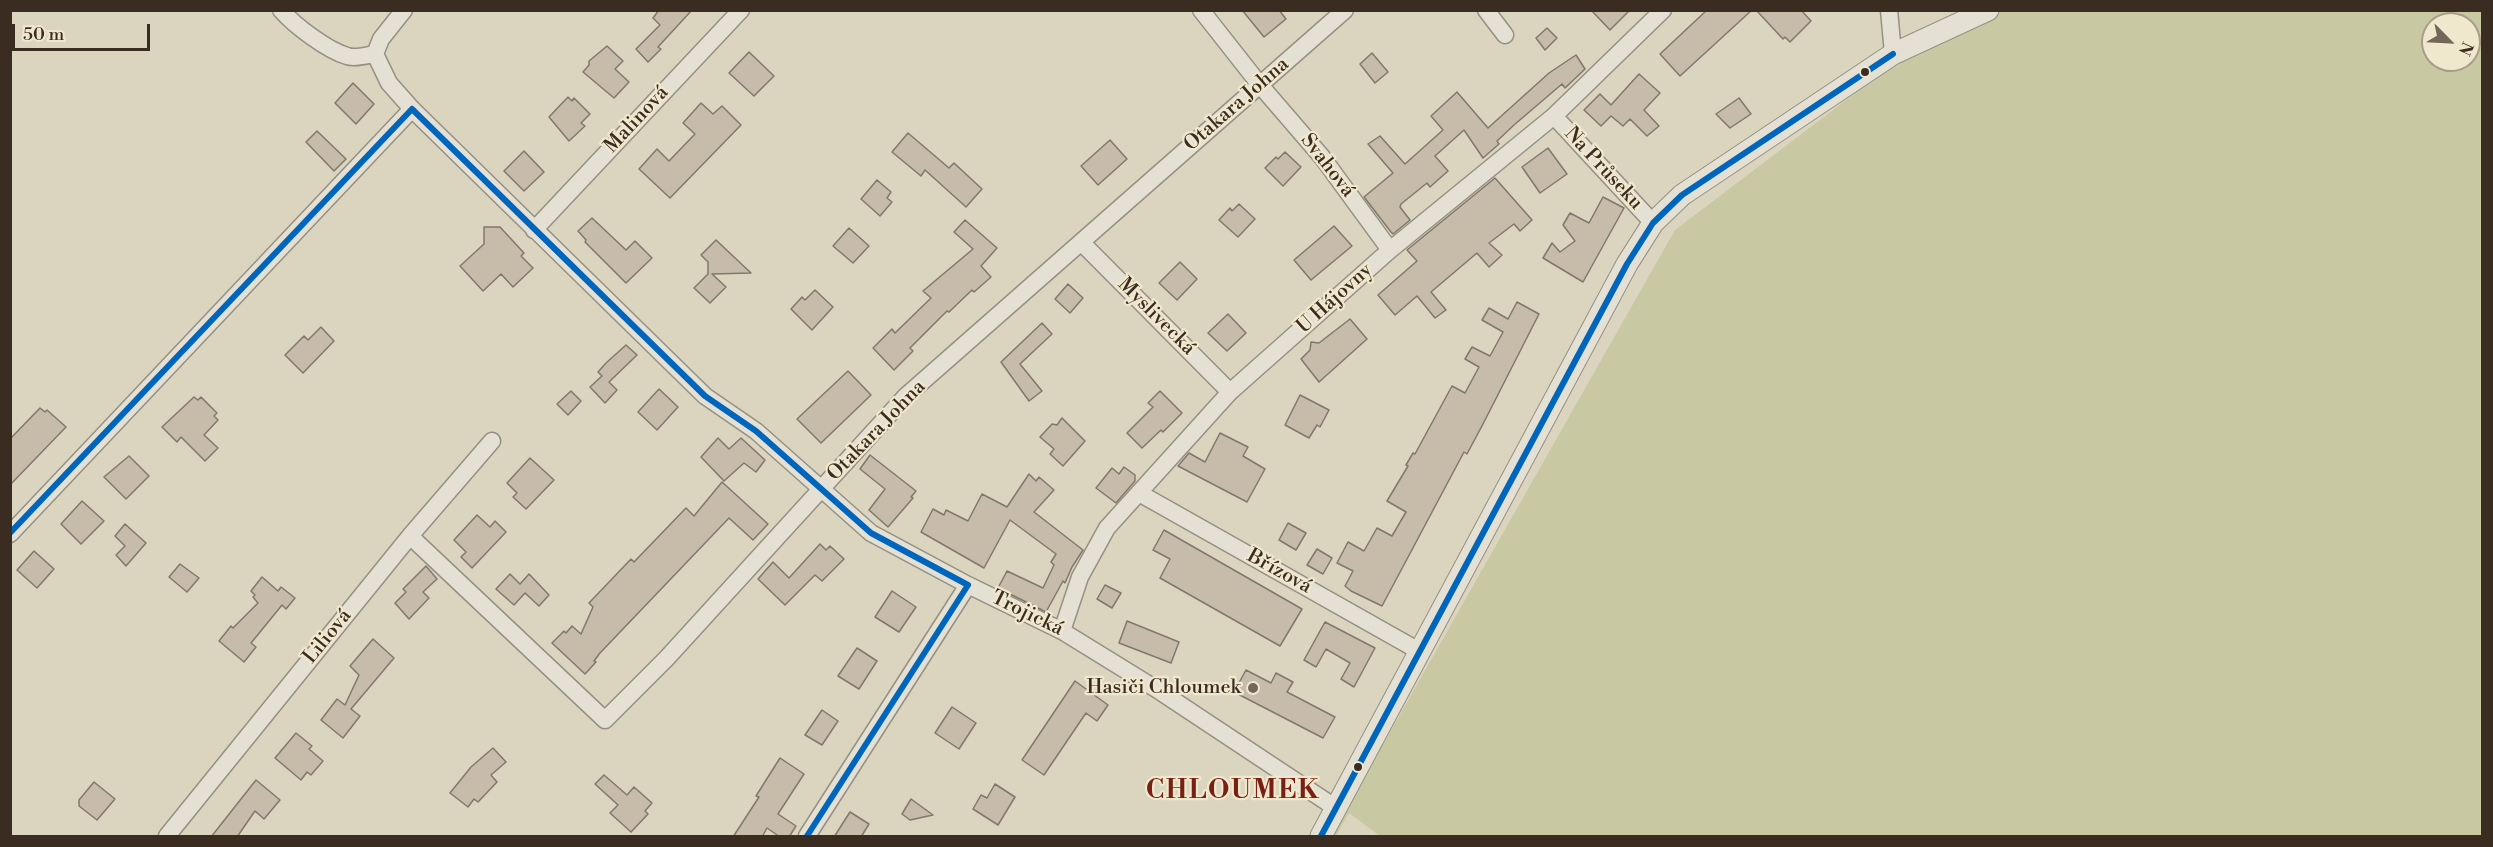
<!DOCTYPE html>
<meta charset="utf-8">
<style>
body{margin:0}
#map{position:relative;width:2493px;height:847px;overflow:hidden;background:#dbd5bf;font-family:"Libre Bodoni",serif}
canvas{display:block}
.frame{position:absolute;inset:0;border:12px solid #3b2c22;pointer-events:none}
.north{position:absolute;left:2421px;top:12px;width:60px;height:60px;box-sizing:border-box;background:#f0e8cd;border:2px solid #a89d89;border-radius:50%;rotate:114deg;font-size:16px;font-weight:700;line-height:24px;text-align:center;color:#3b2c22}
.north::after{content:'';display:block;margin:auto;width:21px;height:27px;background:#736759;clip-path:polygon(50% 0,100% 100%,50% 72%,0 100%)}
.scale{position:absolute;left:12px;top:24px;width:138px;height:27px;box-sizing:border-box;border:3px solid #3b2c22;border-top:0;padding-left:8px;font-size:18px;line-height:21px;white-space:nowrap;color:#3b2c22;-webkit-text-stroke:4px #f0e8cd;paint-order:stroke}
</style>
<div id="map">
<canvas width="2493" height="847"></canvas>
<div class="frame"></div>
<div class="north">N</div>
<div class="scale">50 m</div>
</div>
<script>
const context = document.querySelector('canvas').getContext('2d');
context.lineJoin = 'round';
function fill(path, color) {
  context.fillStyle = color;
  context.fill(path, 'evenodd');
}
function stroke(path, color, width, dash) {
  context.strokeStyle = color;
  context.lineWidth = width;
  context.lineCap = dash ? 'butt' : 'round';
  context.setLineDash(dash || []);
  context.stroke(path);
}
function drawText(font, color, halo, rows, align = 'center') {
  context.font = font + ' "Libre Bodoni",serif';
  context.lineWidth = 4.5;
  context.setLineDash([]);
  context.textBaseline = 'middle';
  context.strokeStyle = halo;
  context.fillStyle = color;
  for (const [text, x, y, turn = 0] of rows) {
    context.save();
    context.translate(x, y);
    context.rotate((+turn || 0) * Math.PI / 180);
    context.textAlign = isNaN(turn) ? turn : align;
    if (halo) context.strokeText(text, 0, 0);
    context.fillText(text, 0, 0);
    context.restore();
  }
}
fill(new Path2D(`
 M 1995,11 L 2482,11 L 2482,836 L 1380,836 L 1349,813 L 1336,836 L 1331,836 L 1675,230 L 1916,47 ZM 2433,24 L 2469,24 L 2469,60 L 2433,60 Z`), '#c8c9a2');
const building = new Path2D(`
 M 659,10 L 692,10 L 658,47 L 661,49 L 648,62 L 636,49 L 660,25 L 653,18 Z
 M 1242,10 L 1279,10 L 1286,19 L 1264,37 Z
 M 1591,10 L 1630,10 L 1610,30 Z
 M 1707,10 L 1752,10 L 1680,76 L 1660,54 Z
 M 1756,10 L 1801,10 L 1811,21 L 1790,42 L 1785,37 L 1783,39 Z
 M 1547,28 L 1557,38 L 1545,50 L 1536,38 Z
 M 607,46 L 623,61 L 615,69 L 629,82 L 614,98 L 583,72 L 589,65 L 589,61 Z
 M 749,52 L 774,76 L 754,96 L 729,73 Z
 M 1372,53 L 1388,72 L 1375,83 L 1360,64 Z
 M 1576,55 L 1585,69 L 1565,88 L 1562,84 L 1514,125 L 1497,141 L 1499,144 L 1483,158 L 1464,130 L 1435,156 L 1448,171 L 1430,187 L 1427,183 L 1401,204 L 1400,207 L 1410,220 L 1393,234 L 1391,232 L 1364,197 L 1393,173 L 1368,144 L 1380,136 L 1405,164 L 1443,130 L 1431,116 L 1457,92 L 1488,128 L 1549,73 Z
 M 1639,74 L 1660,93 L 1644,110 L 1659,126 L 1647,136 L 1630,119 L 1623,126 L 1611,116 L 1601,126 L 1584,110 L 1600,94 L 1611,105 Z
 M 353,83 L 374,104 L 356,124 L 335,103 Z
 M 568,97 L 572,101 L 574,98 L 590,114 L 581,123 L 585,126 L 569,141 L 549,117 Z
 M 1739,98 L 1751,114 L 1730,128 L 1716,114 Z
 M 701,103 L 713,114 L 722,106 L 741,125 L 670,198 L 639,169 L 657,149 L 669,161 L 695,134 L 683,123 Z
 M 317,131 L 346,159 L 334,171 L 306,142 Z
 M 908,133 L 949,168 L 954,163 L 982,189 L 966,207 L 925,170 L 921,176 L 892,152 Z
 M 1110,140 L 1127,159 L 1098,185 L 1081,166 Z
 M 1548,148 L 1567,174 L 1540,193 L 1522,167 Z
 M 524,151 L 544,172 L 524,191 L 504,171 Z
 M 1285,152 L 1301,167 L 1283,186 L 1265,168 L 1276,157 L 1278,159 Z
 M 1495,178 L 1532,220 L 1520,231 L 1514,224 L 1489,243 L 1502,255 L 1489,267 L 1477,253 L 1431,292 L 1446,310 L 1435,318 L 1417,296 L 1395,315 L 1378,295 L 1417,261 L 1407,250 Z
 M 877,180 L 891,192 L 887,198 L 892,202 L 880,216 L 861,199 Z
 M 1603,197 L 1624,208 L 1583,282 L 1543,258 L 1552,243 L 1560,252 L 1575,241 L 1563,225 L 1570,213 L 1589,223 Z
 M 1239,204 L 1255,219 L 1238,237 L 1219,220 L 1230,208 L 1232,211 Z
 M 592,218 L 626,250 L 635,241 L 652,258 L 626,283 L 585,242 L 586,240 L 578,231 Z
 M 965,220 L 997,248 L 981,266 L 991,277 L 974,292 L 972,290 L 949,312 L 947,311 L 910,348 L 913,351 L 894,370 L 873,348 L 892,329 L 895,333 L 931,298 L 923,291 L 973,249 L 954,232 Z
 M 1334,226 L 1352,246 L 1311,280 L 1294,260 Z
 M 484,227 L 500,227 L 524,253 L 521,256 L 533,268 L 513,287 L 501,274 L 483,291 L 460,266 L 484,244 Z
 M 849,228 L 869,246 L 853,263 L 833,246 Z
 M 716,240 L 751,273 L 712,274 L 726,287 L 710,303 L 694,288 L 708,274 L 708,262 L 701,255 Z
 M 1180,262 L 1197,279 L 1177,300 L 1159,283 Z
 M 1068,284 L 1083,298 L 1070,313 L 1055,299 Z
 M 815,290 L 833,307 L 812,330 L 791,309 L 802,297 L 805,300 Z
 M 1517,302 L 1539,314 L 1483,424 L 1467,454 L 1464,452 L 1382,606 L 1351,591 L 1345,586 L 1353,571 L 1337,563 L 1348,542 L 1364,551 L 1377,528 L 1392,536 L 1406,512 L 1387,501 L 1408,466 L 1406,465 L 1413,453 L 1415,454 L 1452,386 L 1465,393 L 1479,367 L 1465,359 L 1472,347 L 1490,356 L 1503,332 L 1482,320 L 1489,308 L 1508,319 Z
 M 1228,314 L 1246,333 L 1227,351 L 1208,333 Z
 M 1350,319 L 1367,339 L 1319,382 L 1301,359 L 1310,350 L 1311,342 L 1319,343 Z
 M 1042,323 L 1052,334 L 1020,364 L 1042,391 L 1029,401 L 1001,362 Z
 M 321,327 L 334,341 L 303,373 L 285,355 L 304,336 L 308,340 Z
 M 626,345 L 637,355 L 609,382 L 617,390 L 605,403 L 590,387 L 602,376 L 598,372 L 606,363 Z
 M 848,371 L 871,395 L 821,443 L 797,419 Z
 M 659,389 L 678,407 L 657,430 L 638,412 Z
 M 571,391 L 581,401 L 568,415 L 557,404 Z
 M 1160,391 L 1182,413 L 1163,432 L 1161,430 L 1142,448 L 1127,433 L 1153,407 L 1148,403 Z
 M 1300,395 L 1329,410 L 1320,427 L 1317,425 L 1309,438 L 1285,425 Z
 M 194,397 L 198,400 L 201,397 L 217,413 L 214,416 L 218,420 L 204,435 L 218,448 L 205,461 L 181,437 L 177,442 L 162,427 Z
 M 40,408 L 45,412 L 47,410 L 66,427 L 10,485 L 10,439 Z
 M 1062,418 L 1085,441 L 1063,466 L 1050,454 L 1054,449 L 1040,437 L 1052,424 L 1057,425 Z
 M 1220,433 L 1248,447 L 1243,456 L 1265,469 L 1247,502 L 1178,466 L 1189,453 L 1205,462 Z
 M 718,438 L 729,449 L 741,438 L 765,460 L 756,472 L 744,463 L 724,481 L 701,457 Z
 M 870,455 L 916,491 L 911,497 L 913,498 L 888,527 L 869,510 L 885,489 L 860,469 Z
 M 129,456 L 149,476 L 126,499 L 104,477 Z
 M 530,458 L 554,480 L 526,509 L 513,497 L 517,493 L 507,483 Z
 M 1124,467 L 1135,475 L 1135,481 L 1116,503 L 1096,488 L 1112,468 L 1119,474 Z
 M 1029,474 L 1036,481 L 1039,477 L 1054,490 L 1034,512 L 1083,550 L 1072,567 L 1065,583 L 1063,581 L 1046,612 L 998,588 L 1007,571 L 1043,588 L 1054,565 L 1051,562 L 1056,554 L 1010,520 L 984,568 L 921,532 L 933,509 L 944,515 L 946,510 L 968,521 L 982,494 L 1007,507 Z
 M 722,482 L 768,524 L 753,540 L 729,518 L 600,653 L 594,661 L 596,662 L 585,674 L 552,643 L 564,631 L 566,633 L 572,626 L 581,634 L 593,607 L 589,603 L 631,559 L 634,562 L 686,508 L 694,516 Z
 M 82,501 L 104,521 L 81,544 L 61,524 Z
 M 477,515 L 490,527 L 495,521 L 506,532 L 472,568 L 461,557 L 466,552 L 454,540 Z
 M 1288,523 L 1306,533 L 1296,550 L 1279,540 Z
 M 125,524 L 146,543 L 126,566 L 116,555 L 125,546 L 115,536 Z
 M 1164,530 L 1302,609 L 1280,646 L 1160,578 L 1170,559 L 1153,550 Z
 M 820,544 L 826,550 L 830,546 L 844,559 L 822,581 L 815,575 L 785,605 L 758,579 L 773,562 L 789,578 Z
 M 1317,549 L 1332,558 L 1323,574 L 1307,565 Z
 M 34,551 L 54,569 L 37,588 L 17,570 Z
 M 180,564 L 199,578 L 187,592 L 169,577 Z
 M 426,566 L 437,579 L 423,592 L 429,598 L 409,619 L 395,603 L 406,592 L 403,589 Z
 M 510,574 L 520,584 L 529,574 L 549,595 L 539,606 L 525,593 L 514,605 L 496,589 Z
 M 262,577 L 278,591 L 281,587 L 295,598 L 286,609 L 282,605 L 256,637 L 251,643 L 256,647 L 244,662 L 219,641 L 231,626 L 233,628 L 258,603 L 253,597 L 255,595 L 251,591 Z
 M 1105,585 L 1121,593 L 1112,608 L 1097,599 Z
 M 892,591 L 916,607 L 899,632 L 875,617 Z
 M 1127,621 L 1179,642 L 1171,663 L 1119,643 Z
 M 1325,622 L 1375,648 L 1354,687 L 1341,679 L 1350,663 L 1326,649 L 1316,667 L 1304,660 Z
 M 373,639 L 394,658 L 351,709 L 360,716 L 343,738 L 321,720 L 337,699 L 345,705 L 359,675 L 350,666 Z
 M 857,648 L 877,661 L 859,689 L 838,676 Z
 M 1246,670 L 1271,683 L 1276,673 L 1293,682 L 1287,692 L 1335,717 L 1323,738 L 1234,692 Z
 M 1075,681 L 1108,705 L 1097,721 L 1086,713 L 1044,775 L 1022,760 Z
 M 952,707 L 976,723 L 959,749 L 935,733 Z
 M 822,710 L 838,721 L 822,745 L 805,735 Z
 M 296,733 L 312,746 L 309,749 L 323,761 L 311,775 L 307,772 L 301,780 L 275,758 Z
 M 493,748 L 506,762 L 491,775 L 497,782 L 478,802 L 474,799 L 468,807 L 450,793 L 471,767 Z
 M 780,758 L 804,774 L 778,814 L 796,826 L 789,837 L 780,837 L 767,828 L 762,837 L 733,837 L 759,797 L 756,796 Z
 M 604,775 L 627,795 L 634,787 L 652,803 L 645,811 L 648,814 L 631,832 L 610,813 L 618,805 L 595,784 Z
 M 256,780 L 280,800 L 264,819 L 255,811 L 237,837 L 211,837 Z
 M 94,782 L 115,799 L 97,820 L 79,806 L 79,800 Z
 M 995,784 L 1015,797 L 998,825 L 973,809 L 981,795 L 987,798 Z
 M 911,799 L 933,815 L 910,820 L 902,814 Z
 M 850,812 L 869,824 L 861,837 L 834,837 Z`);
fill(building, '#c7bbaa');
stroke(building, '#7f796d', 1.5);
const minor = new Path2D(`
 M 281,10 C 295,26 327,50 347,56 C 355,59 367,55 375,54
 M 1201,10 L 1260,85 L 1322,157 L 1390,250
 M 1486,10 L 1505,35
 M 1889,10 L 1893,54
 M 375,54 L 389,83 L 412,109 L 705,396 L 756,431 L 871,533 L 968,585 L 1062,631 L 1161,692 L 1336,808
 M 375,54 L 381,39 L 404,10
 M 1554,116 L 1653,223
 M 534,230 L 741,10
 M 1082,243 L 1230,392
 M 1139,493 L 1419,651
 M 10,534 L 412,109
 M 410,536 L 605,720 L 666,659 L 906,396 L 1345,10
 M 1062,631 L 1080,577 L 1107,528 L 1230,392 L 1390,250 L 1554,116 L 1663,10
 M 167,836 L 410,536 L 492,441
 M 807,836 L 968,585`);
const tertiary = new Path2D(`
 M 1321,836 L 1627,264 L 1653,223 L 1682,195 L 1893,54 L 1988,10`);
stroke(minor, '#959082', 19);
stroke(tertiary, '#959082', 23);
stroke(minor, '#e4e0d4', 16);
stroke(tertiary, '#e4e0d4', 21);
stroke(new Path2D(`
 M 412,109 L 705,396 L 756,431 L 871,533 L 968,585
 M 10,533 L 412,109
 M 807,836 L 968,585
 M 1321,836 L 1627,264 L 1653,223 L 1682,195 L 1893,54`), '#0065bd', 6);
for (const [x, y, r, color] of [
 [1865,72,5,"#3b2c22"],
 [1253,688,6,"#736759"],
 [1358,767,5,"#3b2c22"]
]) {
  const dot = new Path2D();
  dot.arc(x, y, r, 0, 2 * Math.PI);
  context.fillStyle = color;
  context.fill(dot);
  stroke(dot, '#f0e8cd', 2);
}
drawText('20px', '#3b2c22', '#f0e8cd', [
 ["Otakara Johna",1237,105,-41],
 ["Malinová",637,120,-47],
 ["Svahová",1327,166,52],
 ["Na Průseku",1603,169,47],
 ["U Hájovny",1335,299,-42],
 ["Myslivecká",1156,317,45],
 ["Otakara Johna",877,431,-46],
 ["Břízová",1279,572,29],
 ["Trojická",1027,614,26],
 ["Liliová",328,637,-51]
]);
drawText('20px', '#3b2c22', '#f0e8cd', [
 ["Hasiči Chloumek",1241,688]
], 'right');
context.letterSpacing = '1.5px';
drawText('bold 26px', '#7a1f14', '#f0e8cd', [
 ["CHLOUMEK",1233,792]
]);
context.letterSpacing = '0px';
</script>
